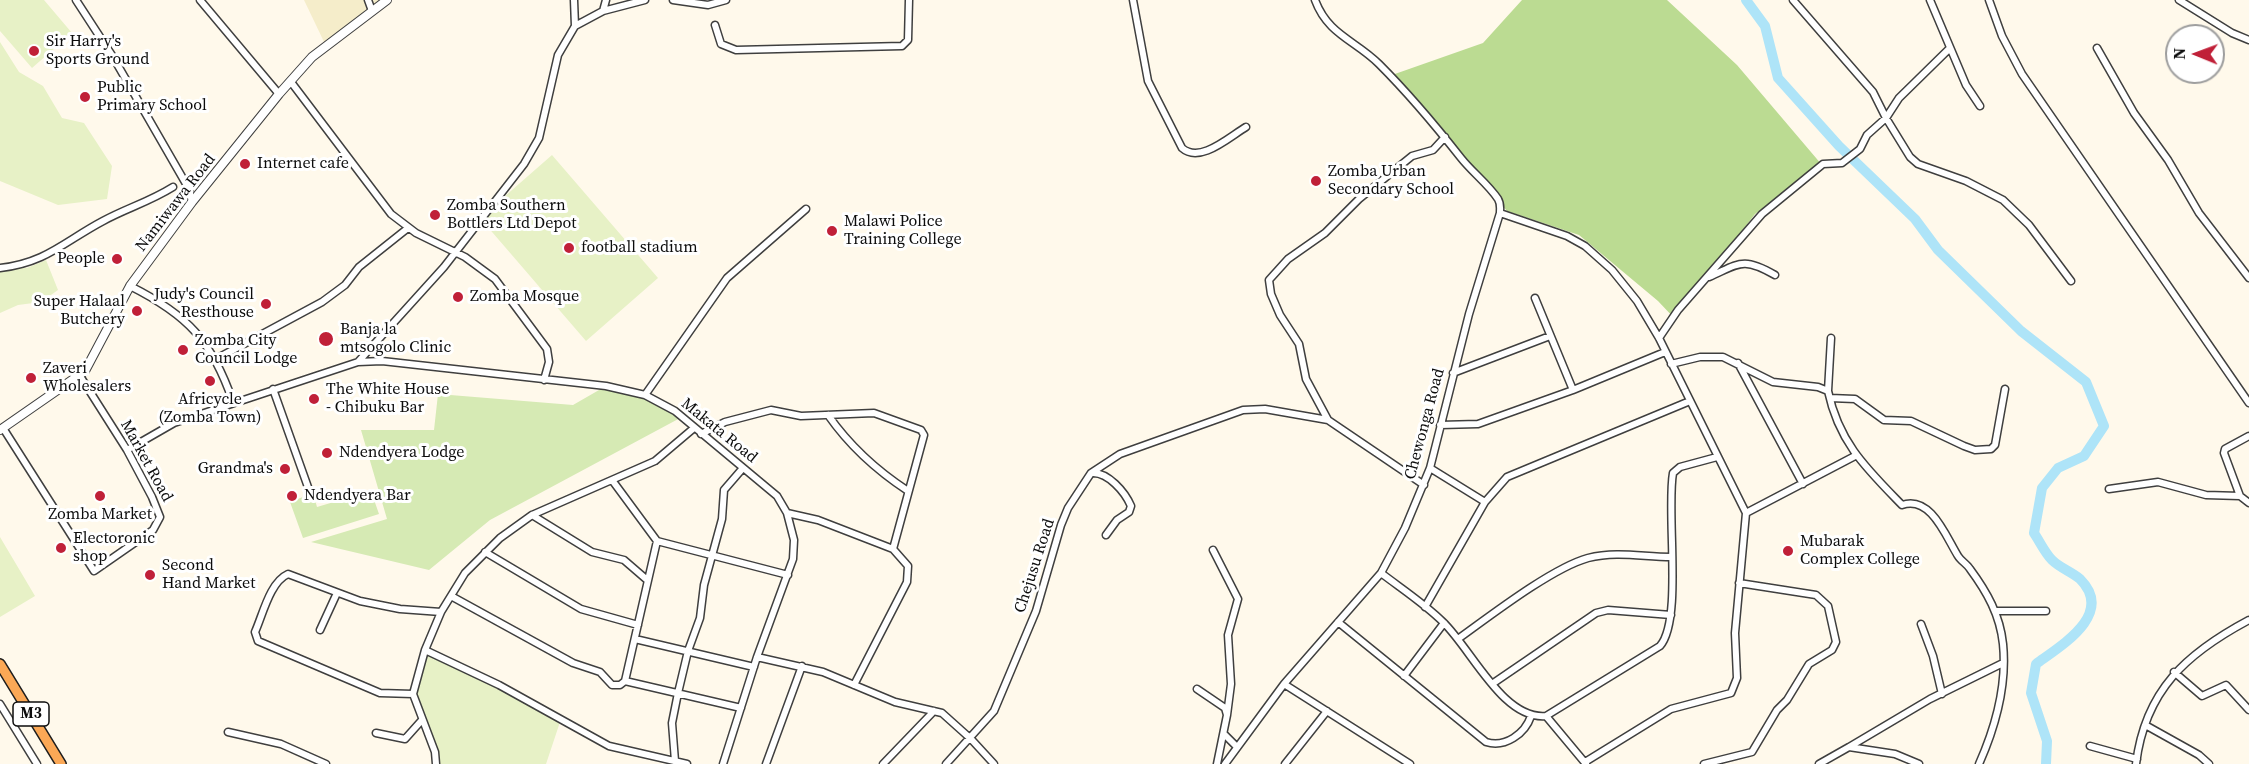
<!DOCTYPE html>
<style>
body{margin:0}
#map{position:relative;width:2249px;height:764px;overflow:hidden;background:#fff9eb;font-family:"Source Serif 4",serif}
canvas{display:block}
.north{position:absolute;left:2165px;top:24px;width:60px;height:60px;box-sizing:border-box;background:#fff;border:2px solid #9e9e9e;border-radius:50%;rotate:271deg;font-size:16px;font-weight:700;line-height:24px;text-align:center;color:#0c0c0c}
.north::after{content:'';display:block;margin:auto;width:21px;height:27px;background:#c02038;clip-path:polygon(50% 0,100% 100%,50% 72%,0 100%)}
</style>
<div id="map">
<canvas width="2249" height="764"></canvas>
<div class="north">N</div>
</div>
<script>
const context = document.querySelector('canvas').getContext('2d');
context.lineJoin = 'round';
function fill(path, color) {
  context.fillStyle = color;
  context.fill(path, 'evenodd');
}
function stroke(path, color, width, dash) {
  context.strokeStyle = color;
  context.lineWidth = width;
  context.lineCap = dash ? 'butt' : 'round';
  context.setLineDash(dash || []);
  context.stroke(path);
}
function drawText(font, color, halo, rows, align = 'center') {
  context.font = font + ' "Source Serif 4",serif';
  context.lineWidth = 6;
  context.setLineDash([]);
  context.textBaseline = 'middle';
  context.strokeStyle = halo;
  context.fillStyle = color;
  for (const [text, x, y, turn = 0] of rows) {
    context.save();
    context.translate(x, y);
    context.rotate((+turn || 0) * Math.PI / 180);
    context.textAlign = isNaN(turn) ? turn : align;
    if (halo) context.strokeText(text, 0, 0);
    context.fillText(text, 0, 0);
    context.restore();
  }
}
fill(new Path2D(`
 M 304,0 L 385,0 L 326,46 Z`), '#f5edca');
fill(new Path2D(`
 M 606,386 L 645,395 L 682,417 L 490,520 L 429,570 L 311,542 L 387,519 L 361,430 L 434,430 L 438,394 L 573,405 Z
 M 371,491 L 379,514 L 303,538 L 290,502 L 313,493 L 317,507 Z`), '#d6eab4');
fill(new Path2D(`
 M 1522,0 L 1667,0 L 1737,65 L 1822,165 L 1755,214 L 1675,319 L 1658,301 L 1579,235 L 1507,211 L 1392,75 L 1483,43 Z`), '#bbdb92');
fill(new Path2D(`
 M 0,0 L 44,0 L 72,33 L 32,68 L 0,31 Z
 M 0,42 L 19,72 L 43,86 L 62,118 L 84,123 L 112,166 L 107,199 L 58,205 L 0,181 Z
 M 552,155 L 658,278 L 586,341 L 480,218 Z
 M 46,260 L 58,290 L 41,302 L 18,305 L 0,313 L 0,269 L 27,268 Z
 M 0,537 L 35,596 L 0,617 Z
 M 425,650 L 561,719 L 546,764 L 436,764 L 413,694 Z`), '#e7f1c6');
stroke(new Path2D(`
 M 1746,0 L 1765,26 L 1778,78 L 1839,146 L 1915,219 L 1938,250 L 2021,331 L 2086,382 L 2104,426 L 2084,456 L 2058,468 L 2042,488 L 2034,533 C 2040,542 2045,553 2052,560 C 2060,568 2072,572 2080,579 C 2115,614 2062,645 2036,664 L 2031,693 L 2047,741 L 2046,764`), '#aee4f8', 10);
const minor = new Path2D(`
 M 76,0 L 113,57 L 189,189 L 192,202
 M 200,0 L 279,94
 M 368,0 L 372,11
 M 574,0 L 575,26
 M 673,0 L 708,5 L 726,0
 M 1133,0 L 1148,81 L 1182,148 C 1200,164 1229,137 1246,127
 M 1793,0 L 1873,92 L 1886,118 L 1910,157 L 1918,164 L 1966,181 L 2003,200 L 2029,225 L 2071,281
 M 1930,0 L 1966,85 L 1980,106
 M 1989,0 L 2002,36 L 2022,74 L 2249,403
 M 2179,0 L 2232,33 L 2249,40
 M 603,11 L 606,0
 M 715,25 L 721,44 L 736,50 L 902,46 L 908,40 L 909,0
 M 2097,48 L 2134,113 L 2168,160 L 2199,213 L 2249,278
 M 291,82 L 391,214 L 416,233 L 465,257 L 495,279 L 547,349 L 549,362 L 544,380
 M 1500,213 L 1567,236 L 1585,246 L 1612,270 L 1637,301 L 1659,338 L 1746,513 L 1735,633 L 1737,678 L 1731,693 L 1671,709 L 1585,762
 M 0,268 C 46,263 65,241 103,221 C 127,208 149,202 173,187
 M 1709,277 C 1739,264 1742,256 1775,275
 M 130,286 C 188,315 212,341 233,402
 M 1535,298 L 1573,390
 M 1659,338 L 1678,310 L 1762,214 L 1823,164 L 1842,163 L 1860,149 L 1867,135 L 1886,118 L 1899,98 L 1950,48
 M 216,359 L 322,302 L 345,285 L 359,267 L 408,228
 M 358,362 L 382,361 L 606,386 L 645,395 L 675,411 L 777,496 L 787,513 L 794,540 L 793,559 L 757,657 L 723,764
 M 1738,363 L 1803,484
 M 1671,364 L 1700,357 L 1723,357 L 1773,382 L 1818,387 L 1828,391 C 1839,443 1867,469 1902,505 C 1931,495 1946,537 1958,556 C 1961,561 1967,564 1970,569 C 1987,592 2000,615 2003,644 C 2007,684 1995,728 1979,764
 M 1453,373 L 1550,336
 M 273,389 L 309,490
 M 1828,391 L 1831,338
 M 645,395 L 727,278 L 806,209
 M 1830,398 L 1855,399 L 1884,420 L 1911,421 L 1964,446 L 1975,450 L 1991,449 L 1995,445 L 2005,389
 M 828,415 C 849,445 879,472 908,491
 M 1328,420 L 1306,379 L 1299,344 L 1280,315 L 1271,294 L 1269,280 L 1288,259 L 1325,233 L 1359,199 L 1412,156 L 1433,150 L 1445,137
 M 1440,425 L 1478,424 L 1573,390 L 1665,352
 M 3,428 L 94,571 L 153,530 L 160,517 L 152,497 L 127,450 L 80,376
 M 701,434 L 725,422 L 771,410 L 801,416 L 874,413 L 921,430 L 924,435 L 893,549
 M 2249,436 L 2225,449 L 2224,453 L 2240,496 L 2249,503
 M 127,450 L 174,423 L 358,362 L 444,267 L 524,164 L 539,138 L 558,55 L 575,26 L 603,11 L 645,0
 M 1430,468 L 1485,502
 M 1092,473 C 1108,472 1125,492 1131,506 L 1129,512 L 1117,520 L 1106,535
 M 612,480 L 657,541 L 788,575
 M 2109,489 L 2158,482 L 2206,495 L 2240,496
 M 787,513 L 818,520 L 893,549 L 908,566 L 907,582 L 854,685
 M 1746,513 L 1855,456
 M 532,515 L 592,552 L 624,560 L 646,579
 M 1213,550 L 1238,599 L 1228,635 L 1231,684 L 1227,715
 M 485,552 L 581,609 L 638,625
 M 1381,573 C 1402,589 1425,604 1443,622 C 1472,650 1503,720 1546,716 L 1660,646 C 1683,620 1666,512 1673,473 L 1680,467 L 1717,457
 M 451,596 L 573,663 L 600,672 L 612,685 L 620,685 L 625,681 L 657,541
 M 1425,607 L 1485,502 L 1507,477 L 1690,401
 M 1996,611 L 2046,611
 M 1338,622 L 1486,742 C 1505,748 1525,734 1531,716
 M 1921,624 L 1933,656 L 1942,694
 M 320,630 L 337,593
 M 635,639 L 754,667
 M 1458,639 C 1490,616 1552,568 1588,558 C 1617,551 1643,557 1671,557
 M 425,650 L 499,685 L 609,746 L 687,764
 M 757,657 L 823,672 L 895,702 L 942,713 L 971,739 L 994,764
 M 2174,672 L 2202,696 L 2226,685 L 2249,710
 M 1404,676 L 1444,623
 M 625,681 L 741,708
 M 1284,684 L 1410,764
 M 1492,684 L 1596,613 L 1608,610 L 1671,615
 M 1197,689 L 1225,708 L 1227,715 L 1217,764
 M 413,694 L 380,693 L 258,641 L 255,632 C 263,614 270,582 288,574 L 360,601 L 400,609 L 441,612
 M 0,704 L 37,764
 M 1546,716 L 1586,764
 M 2147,726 L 2199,755 L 2209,764
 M 228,732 L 281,744 L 326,764
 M 376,733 L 405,739 L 422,720
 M 1224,734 L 1237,747
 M 2090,746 L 2137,759
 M 1849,747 L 1930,699 L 2003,663
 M 675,761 L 672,723 L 678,693 L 688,651 L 700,618 L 704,585 L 722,519 L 724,490 L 743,468
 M 436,764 L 435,752 L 413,694 L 425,650 L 441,612 L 465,573 L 500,538 L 532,515 L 655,461 L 694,428
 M 766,764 L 802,666
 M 883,764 L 934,711
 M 946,764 L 994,711 L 1036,611 L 1061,525 L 1068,508 L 1091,473 L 1120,454 L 1243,410 L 1265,409 L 1328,420 L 1424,485
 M 1225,764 L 1284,684 L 1381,573 L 1405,528 L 1430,468 L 1469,314 L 1500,213 C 1500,207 1501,204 1498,199 C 1488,184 1472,172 1461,158 C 1435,125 1409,94 1379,64 C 1355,40 1328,35 1315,0
 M 1285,764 L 1327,711
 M 1704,764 L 1752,752 L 1777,710 L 1787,700 L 1809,664 L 1832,650 L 1836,642 L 1828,606 L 1816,595 L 1739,583
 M 1819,764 L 1849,747 L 1895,754 L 1919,764
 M 2136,764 C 2145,690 2187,653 2249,620`);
const tertiary = new Path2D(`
 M 0,430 L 85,371 L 130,286 L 192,202 L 279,94 L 312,57 L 387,0`);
const trunk = new Path2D(`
 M 0,664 L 61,764`);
stroke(minor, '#3f3f3f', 9);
stroke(tertiary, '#3f3f3f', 10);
stroke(trunk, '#1d1d1d', 12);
stroke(minor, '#fff', 6);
stroke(tertiary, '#fff', 8);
stroke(trunk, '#fba856', 9);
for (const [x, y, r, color] of [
 [34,51,6,"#c02038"],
 [85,97,6,"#c02038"],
 [245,164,6,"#c02038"],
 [1316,181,6,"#c02038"],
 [435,215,6,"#c02038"],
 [832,231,6,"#c02038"],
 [569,248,6,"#c02038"],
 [117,259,6,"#c02038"],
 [458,297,6,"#c02038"],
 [266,304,6,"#c02038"],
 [137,311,6,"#c02038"],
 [326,339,8,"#c02038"],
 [183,350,6,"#c02038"],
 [31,378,6,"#c02038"],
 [210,381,6,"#c02038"],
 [314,399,6,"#c02038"],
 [327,453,6,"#c02038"],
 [285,469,6,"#c02038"],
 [100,496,6,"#c02038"],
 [292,496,6,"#c02038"],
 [61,548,6,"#c02038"],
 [1788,551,6,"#c02038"],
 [150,575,6,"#c02038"]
]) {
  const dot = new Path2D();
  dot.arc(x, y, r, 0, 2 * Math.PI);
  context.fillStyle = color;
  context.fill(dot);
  stroke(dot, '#fff', 2);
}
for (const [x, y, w] of [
 [31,714,36]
]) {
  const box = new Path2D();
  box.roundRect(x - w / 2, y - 12, w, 24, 4.5);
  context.fillStyle = '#fff';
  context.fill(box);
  stroke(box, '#0c0c0c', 1.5);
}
drawText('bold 15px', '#0c0c0c', null, [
 ["M3",31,714]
]);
drawText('16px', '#0c0c0c', '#fff', [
 ["Sir Harry's",46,42],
 ["Sports Ground",46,60],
 ["Public",97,88],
 ["Primary School",97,106],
 ["Internet cafe",257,164],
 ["Zomba Urban",1328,172],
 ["Secondary School",1328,190],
 ["Zomba Southern",447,206],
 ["Bottlers Ltd Depot",447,224],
 ["Malawi Police",844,222],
 ["Training College",844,240],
 ["football stadium",581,248],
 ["People",105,259,"right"],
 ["Judy's Council",254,295,"right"],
 ["Resthouse",254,313,"right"],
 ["Zomba Mosque",470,297],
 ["Super Halaal",125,302,"right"],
 ["Butchery",125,320,"right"],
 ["Banja la",340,330],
 ["mtsogolo Clinic",340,348],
 ["Zomba City",195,341],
 ["Council Lodge",195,359],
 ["Zaveri",43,369],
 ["Wholesalers",43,387],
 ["The White House",326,390],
 ["- Chibuku Bar",326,408],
 ["Africycle",210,400,"center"],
 ["(Zomba Town)",210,418,"center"],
 ["Ndendyera Lodge",339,453],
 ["Grandma's",273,469,"right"],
 ["Ndendyera Bar",304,496],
 ["Zomba Market",100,515,"center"],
 ["Electoronic",73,539],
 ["shop",73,557],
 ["Mubarak",1800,542],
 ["Complex College",1800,560],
 ["Second",162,566],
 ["Hand Market",162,584]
], 'left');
drawText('16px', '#0c0c0c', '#fff', [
 ["Namiwawa Road",176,203,-52],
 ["Chewonga Road",1425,424,-75],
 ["Makata Road",719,431,39],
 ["Market Road",146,461,61],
 ["Chejusu Road",1035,566,-72]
]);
</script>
